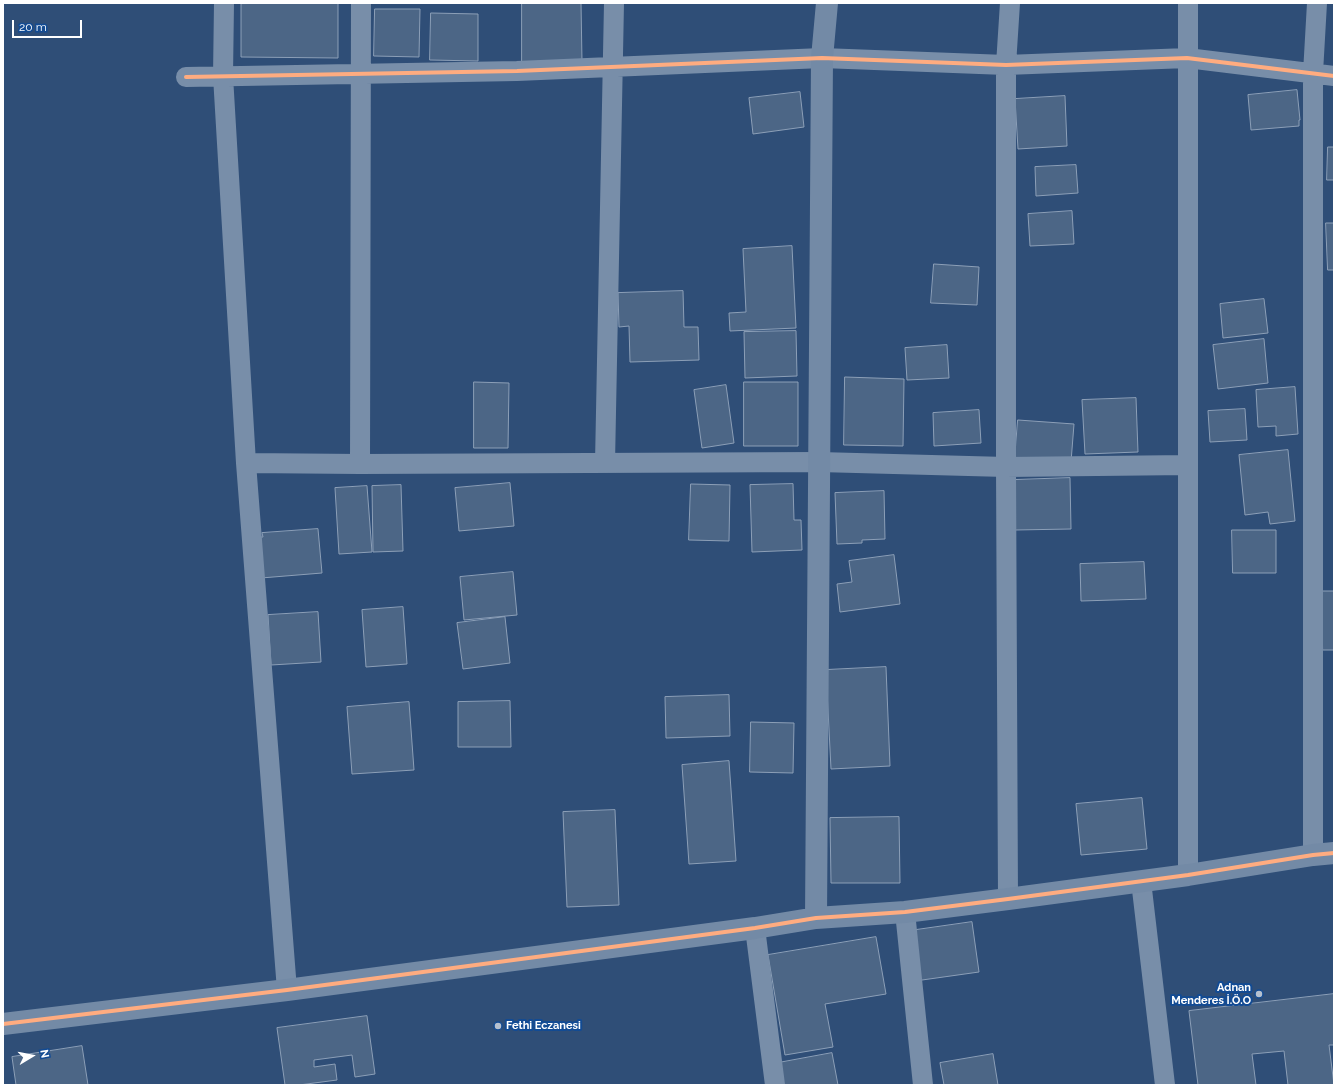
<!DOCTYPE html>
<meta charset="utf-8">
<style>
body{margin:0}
#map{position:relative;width:1337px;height:1088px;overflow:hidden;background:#2f4e77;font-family:Raleway,sans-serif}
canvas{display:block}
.frame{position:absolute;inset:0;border:4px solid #fff;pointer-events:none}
.north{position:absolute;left:12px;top:1036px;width:40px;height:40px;-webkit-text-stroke:3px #124b94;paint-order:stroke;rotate:80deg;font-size:11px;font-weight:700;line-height:16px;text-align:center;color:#fff}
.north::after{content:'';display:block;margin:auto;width:14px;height:18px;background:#fff;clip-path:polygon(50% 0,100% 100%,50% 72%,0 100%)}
.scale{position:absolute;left:12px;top:20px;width:70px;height:18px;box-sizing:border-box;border:2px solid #fff;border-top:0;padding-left:5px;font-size:12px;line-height:14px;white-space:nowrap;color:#fff;-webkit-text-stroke:3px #124b94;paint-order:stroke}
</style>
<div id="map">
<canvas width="1337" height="1088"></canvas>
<div class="frame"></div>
<div class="north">N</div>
<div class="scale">20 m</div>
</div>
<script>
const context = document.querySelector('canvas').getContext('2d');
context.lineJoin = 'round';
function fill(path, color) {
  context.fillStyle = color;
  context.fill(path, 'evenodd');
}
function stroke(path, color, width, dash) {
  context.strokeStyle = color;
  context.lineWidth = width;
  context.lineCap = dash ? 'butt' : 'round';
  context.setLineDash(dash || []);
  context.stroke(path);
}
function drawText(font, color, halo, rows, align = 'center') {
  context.font = font + ' Raleway,sans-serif';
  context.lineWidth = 4;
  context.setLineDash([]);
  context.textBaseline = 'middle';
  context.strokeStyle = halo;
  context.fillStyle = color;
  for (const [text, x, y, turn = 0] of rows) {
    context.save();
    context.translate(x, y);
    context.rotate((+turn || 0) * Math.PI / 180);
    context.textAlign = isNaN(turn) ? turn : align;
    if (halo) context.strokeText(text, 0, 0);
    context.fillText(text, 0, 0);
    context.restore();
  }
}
const building = new Path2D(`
 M 338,3 L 338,58 L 241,57 L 241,4 Z
 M 522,3 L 581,3 L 582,62 L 522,62 Z
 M 375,9 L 420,9 L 419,57 L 374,56 Z
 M 431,13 L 478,14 L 478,61 L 430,60 Z
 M 1297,90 L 1300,120 L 1299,120 L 1299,126 L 1251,130 L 1248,95 Z
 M 800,92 L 804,127 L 753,134 L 749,98 Z
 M 1065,96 L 1067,146 L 1018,149 L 1015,99 Z
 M 1328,147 L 1334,147 L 1334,180 L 1327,180 Z
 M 1076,165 L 1078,193 L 1036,196 L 1035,167 Z
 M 1072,211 L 1074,244 L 1030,246 L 1028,214 Z
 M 1326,223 L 1334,223 L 1334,270 L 1328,270 Z
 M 792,246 L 796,328 L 730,331 L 729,313 L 746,312 L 743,249 Z
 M 934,264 L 979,267 L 977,305 L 931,303 Z
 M 683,291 L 684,327 L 698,327 L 699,360 L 630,362 L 629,326 L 619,327 L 618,293 Z
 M 1264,299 L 1268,333 L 1223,338 L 1220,304 Z
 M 796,331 L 797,376 L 745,378 L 744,332 Z
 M 1264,339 L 1268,383 L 1218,389 L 1213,345 Z
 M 947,345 L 949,378 L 907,380 L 905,348 Z
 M 845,377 L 904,379 L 903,446 L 844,445 Z
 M 474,382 L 509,383 L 508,448 L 474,448 Z
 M 744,382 L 798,382 L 798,446 L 744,446 Z
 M 726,385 L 734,443 L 702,448 L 694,390 Z
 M 1295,387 L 1298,434 L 1276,436 L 1276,426 L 1258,427 L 1256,390 Z
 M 1136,398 L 1138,452 L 1085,454 L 1082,400 Z
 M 1245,409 L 1247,440 L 1210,442 L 1208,411 Z
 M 979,410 L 981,443 L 934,446 L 933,413 Z
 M 1018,420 L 1074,424 L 1071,462 L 1015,458 Z
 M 1288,450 L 1295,521 L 1270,524 L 1268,512 L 1245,515 L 1239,455 Z
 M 1070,478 L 1071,529 L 1015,530 L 1014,480 Z
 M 510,483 L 514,526 L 459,531 L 455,488 Z
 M 691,484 L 730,485 L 729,541 L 689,540 Z
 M 793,484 L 794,520 L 801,520 L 802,550 L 752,552 L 750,485 Z
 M 401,485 L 403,551 L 373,552 L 372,486 Z
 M 367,486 L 372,552 L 339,554 L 335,488 Z
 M 884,491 L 885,539 L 862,540 L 862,543 L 837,544 L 835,493 Z
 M 318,529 L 322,573 L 261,578 L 258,537 L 263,537 L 262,533 Z
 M 1232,530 L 1276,530 L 1276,573 L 1233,573 Z
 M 894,555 L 900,604 L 840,612 L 837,584 L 852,582 L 849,561 Z
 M 1144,562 L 1146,599 L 1081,601 L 1080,564 Z
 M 513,572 L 517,615 L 464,620 L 460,577 Z
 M 1322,591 L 1334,591 L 1334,650 L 1323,650 Z
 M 403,607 L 407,664 L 366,667 L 362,610 Z
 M 318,612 L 321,662 L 271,665 L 268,615 Z
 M 505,617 L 510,663 L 463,669 L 457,623 Z
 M 886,667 L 890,766 L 831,769 L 826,670 Z
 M 729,695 L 730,736 L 666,738 L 665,697 Z
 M 510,701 L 511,747 L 458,747 L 458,702 Z
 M 409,702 L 414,770 L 352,774 L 347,707 Z
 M 751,722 L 794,723 L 793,773 L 750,772 Z
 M 729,761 L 736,861 L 689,864 L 682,765 Z
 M 1142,798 L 1147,849 L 1081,855 L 1076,804 Z
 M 615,810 L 619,905 L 567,907 L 563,812 Z
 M 899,817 L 900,883 L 831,883 L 830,818 Z
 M 972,922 L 979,972 L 915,981 L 909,931 Z
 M 876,937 L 886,994 L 825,1004 L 833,1047 L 785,1055 L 768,955 Z
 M 1334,994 L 1334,1045 L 1329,1045 L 1334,1085 L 1288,1085 L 1284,1051 L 1252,1054 L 1256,1085 L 1198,1085 L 1189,1011 Z
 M 367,1016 L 375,1074 L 355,1077 L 352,1055 L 314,1060 L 314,1067 L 335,1064 L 337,1080 L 299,1085 L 285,1085 L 277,1028 Z
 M 82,1046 L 88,1085 L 16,1085 L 12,1057 Z
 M 832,1053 L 838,1085 L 783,1085 L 778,1063 Z
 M 993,1054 L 998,1085 L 944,1085 L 940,1063 Z`);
fill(building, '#4c6686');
stroke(building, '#8c9fb7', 1);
stroke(new Path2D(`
 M 224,3 L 223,76 L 246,463 L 287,990
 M 186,77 L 517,71 L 822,58 L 1006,65 L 1187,58 L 1334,76
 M 246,463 L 360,464 L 819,462 L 1006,467 L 1188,465
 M 605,463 L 614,3
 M 360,464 L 361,3
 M 1313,855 L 1313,73 L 1317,3
 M 1188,875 L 1188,3
 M 1141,881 L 1165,1085
 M 1008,899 L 1006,467 L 1006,65 L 1010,3
 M 905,912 L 923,1085
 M 755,928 L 775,1085`), '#788ea9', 20);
stroke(new Path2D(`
 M 816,918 L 822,58 L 827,3
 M 3,1024 L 287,990 L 755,928 L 816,918 L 905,912 L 1008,899 L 1188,875 L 1313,855 L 1334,853`), '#738aa6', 22);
stroke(new Path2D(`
 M 186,77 L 517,71 L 822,58 L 1006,65 L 1187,58 L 1334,76
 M 3,1024 L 287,990 L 755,928 L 816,918 L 905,912 L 1008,899 L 1188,875 L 1313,855 L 1334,853`), '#ffac80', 4);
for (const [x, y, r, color] of [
 [1259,994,4,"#b6c1cf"],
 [498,1026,4,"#b6c1cf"]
]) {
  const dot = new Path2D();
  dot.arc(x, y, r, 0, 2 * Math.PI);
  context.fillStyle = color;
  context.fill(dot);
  stroke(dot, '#124b94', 1.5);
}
drawText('bold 11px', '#fff', '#124b94', [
 ["Adnan",1251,988],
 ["Menderes İ.Ö.O",1251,1001],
 ["Fethi Eczanesi",506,1026,"left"]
], 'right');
</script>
